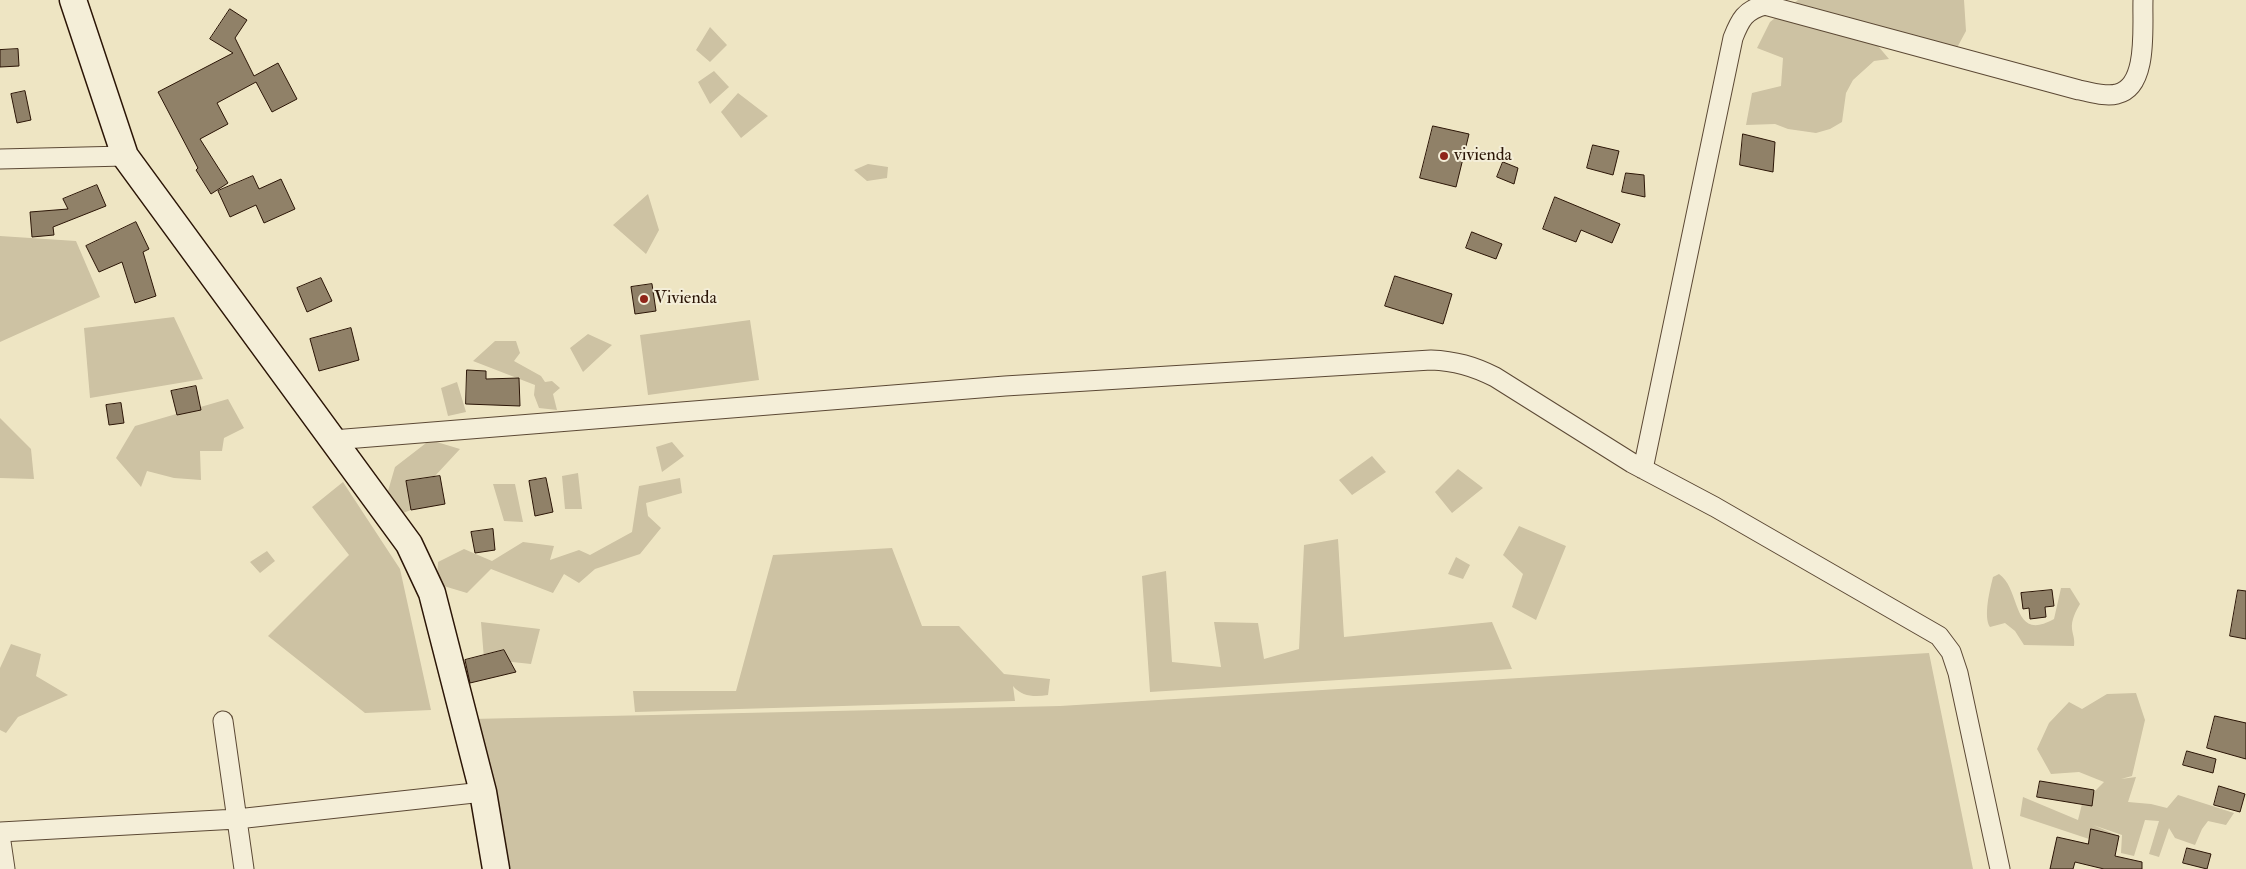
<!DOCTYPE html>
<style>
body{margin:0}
canvas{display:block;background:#eee5c3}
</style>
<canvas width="2246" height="869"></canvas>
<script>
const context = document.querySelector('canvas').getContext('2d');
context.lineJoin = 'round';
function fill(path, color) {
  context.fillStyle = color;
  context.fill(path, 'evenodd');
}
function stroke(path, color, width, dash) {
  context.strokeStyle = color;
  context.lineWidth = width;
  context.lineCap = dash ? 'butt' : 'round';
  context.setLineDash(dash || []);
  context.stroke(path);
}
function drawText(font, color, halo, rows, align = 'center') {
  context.font = font + ' "IM FELL Double Pica",serif';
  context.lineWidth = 4;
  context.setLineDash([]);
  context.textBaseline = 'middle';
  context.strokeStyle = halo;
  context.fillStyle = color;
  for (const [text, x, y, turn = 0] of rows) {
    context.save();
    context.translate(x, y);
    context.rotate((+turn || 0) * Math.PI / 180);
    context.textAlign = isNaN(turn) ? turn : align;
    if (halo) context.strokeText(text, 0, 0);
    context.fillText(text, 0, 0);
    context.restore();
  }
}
fill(new Path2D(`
 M 1798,0 L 1964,0 L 1966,31 L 1952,57 C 1921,37 1908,31 1871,29 L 1878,46 L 1889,59 L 1874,61 L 1853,80 L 1846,93 L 1842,122 L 1830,129 L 1816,133 L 1788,129 L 1775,124 L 1746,125 L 1752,93 L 1781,86 L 1783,58 L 1757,48 L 1770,22 Z
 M 710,27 L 727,45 L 710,62 L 696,50 Z
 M 714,71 L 729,87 L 710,104 L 698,82 Z
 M 738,93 L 768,116 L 741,138 L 721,112 Z
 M 868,164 L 888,167 L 887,178 L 867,181 L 854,170 Z
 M 648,194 L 659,230 L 646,254 L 613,225 Z
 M 0,236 L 76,241 L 100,297 L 0,342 Z
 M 174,317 L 203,379 L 90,398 L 84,328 Z
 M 750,320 L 759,380 L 648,395 L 640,335 Z
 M 588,334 L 612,345 L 583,372 L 570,348 Z
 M 495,341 L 516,341 L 520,353 L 514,361 L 541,376 L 545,382 L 552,381 L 560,388 L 553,394 L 557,410 L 539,408 L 534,395 L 535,385 L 473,361 Z
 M 457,382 L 466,412 L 448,416 L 441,388 Z
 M 228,399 L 244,428 L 224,438 L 222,451 L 200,451 L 201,480 L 174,478 L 147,471 L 141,487 L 116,458 L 135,426 Z
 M 0,418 L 31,449 L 34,479 L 0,478 Z
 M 430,440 L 460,449 L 434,477 L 406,481 L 411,510 L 395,516 L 388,491 L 395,467 Z
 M 672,442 L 684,456 L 662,472 L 656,447 Z
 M 1372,456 L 1386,472 L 1352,495 L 1339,480 Z
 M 1458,469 L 1483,488 L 1452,513 L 1435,492 Z
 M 578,473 L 582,509 L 565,509 L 562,476 Z
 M 680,478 L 682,493 L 646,503 L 648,516 L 661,528 L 640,554 L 595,569 L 579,583 L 564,574 L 553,593 L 491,569 L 467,593 L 437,584 L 438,562 L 464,549 L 492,561 L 523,542 L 554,546 L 550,560 L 579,550 L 590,555 L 632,532 L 639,486 Z
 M 343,482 L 400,569 L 431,710 L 365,713 L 268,636 L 349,555 L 312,507 Z
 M 493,484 L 515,484 L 523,522 L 504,521 Z
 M 1519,526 L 1566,546 L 1536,620 L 1512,607 L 1523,574 L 1503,555 Z
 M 1338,539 L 1344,637 L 1492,622 L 1512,669 L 1150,692 L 1142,576 L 1166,571 L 1172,662 L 1221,667 L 1214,622 L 1258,623 L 1264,659 L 1299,649 L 1304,545 Z
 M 892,548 L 922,626 L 959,626 L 1004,674 L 1050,679 L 1048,695 C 1035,697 1022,697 1013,686 L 1015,701 L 635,712 L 633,691 L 736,691 L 773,555 Z
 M 267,551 L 275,561 L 260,573 L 250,562 Z
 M 1456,557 L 1470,565 L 1463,579 L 1448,574 Z
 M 1999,574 C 2022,590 2011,643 2054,619 L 2061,588 L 2070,588 L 2080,604 C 2076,611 2071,620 2072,629 C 2073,636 2075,639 2074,646 L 2024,645 L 2015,631 L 2005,623 L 1990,627 C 1983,617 1990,589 1993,577 Z
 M 481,622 L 540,629 L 531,664 L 484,659 Z
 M 11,644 L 41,654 L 36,676 L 68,695 L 18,717 L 6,733 L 0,730 L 0,668 Z
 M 1929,653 L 1973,869 L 489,869 L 471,719 L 1060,706 Z
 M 2136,693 L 2145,720 L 2132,776 L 2121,779 L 2136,777 L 2128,802 L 2151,804 L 2167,808 L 2178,795 L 2234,813 L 2226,825 L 2208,821 L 2202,829 L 2195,845 L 2175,838 L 2169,828 L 2159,857 L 2149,854 L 2159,821 L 2145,820 L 2134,856 L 2121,853 L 2122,835 L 2093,825 L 2119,836 L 2091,829 L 2089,839 L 2020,816 L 2023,797 L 2078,820 L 2082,804 L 2104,782 L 2079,772 L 2051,774 L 2037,749 L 2049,723 L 2069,702 L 2082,709 L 2107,694 Z`), '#cdc2a3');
const building = new Path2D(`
 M 230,9 L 247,20 L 235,38 L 254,76 L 278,63 L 297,99 L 272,112 L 256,82 L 217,103 L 228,124 L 200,139 L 228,183 L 211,194 L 196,170 L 198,168 L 158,92 L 233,53 L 210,39 Z
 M 18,49 L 19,66 L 0,67 L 0,50 Z
 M 25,91 L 31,120 L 17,123 L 11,94 Z
 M 1433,126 L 1469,134 L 1456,187 L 1420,178 Z
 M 1743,134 L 1775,142 L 1773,172 L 1740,165 Z
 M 1593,145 L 1619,151 L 1613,175 L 1587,168 Z
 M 1503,162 L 1518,168 L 1514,184 L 1497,177 Z
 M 1626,173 L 1644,175 L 1645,197 L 1622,192 Z
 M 253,176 L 259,189 L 281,179 L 295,209 L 264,223 L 256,205 L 230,217 L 218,191 Z
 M 97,185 L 106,206 L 53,227 L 54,235 L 32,237 L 30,212 L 68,209 L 63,199 Z
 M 1555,197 L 1620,224 L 1612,243 L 1581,230 L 1576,242 L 1543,229 Z
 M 136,222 L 149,249 L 143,252 L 156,296 L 135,303 L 122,262 L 99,272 L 86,246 Z
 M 1472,232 L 1502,244 L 1496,259 L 1466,248 Z
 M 1395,276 L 1452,294 L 1443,324 L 1385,306 Z
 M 321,278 L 332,301 L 307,312 L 297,288 Z
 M 652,284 L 656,311 L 635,314 L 631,287 Z
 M 351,328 L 359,360 L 319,371 L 310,339 Z
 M 467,370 L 486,371 L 486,379 L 519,378 L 520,406 L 466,404 Z
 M 196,386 L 201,410 L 177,415 L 171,391 Z
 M 121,403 L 124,423 L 109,425 L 106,405 Z
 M 440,476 L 445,504 L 411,510 L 406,481 Z
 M 546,478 L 553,512 L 535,516 L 529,481 Z
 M 493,529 L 495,550 L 475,553 L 471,532 Z
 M 2052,590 L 2054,606 L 2045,607 L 2046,617 L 2030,619 L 2029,608 L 2023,609 L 2021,593 Z
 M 2238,590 L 2246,591 L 2246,639 L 2230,636 Z
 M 504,650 L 516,672 L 470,683 L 465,660 Z
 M 2215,716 L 2246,723 L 2246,759 L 2207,748 Z
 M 2187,751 L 2216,759 L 2213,773 L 2183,765 Z
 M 2040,781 L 2094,790 L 2092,806 L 2037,797 Z
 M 2219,786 L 2245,794 L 2240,812 L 2214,805 Z
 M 2091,829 L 2119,836 L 2115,856 L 2142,862 L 2142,869 L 2104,869 L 2075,862 L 2073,869 L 2050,869 L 2057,837 L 2088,844 Z
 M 2187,848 L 2211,854 L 2207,869 L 2183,863 Z`);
fill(building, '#908168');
stroke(building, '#2b1506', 1);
const street = new Path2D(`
 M 0,159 L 125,156
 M 333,440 L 1005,386 L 1431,360 C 1455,361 1473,366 1495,377 L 1632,463 L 1715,507 L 1939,636 L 1951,652 L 1958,673 L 2000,869
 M 1643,469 L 1733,38 C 1740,20 1745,10 1765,5 L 2079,90 C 2091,92 2105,97 2117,94 C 2149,87 2142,25 2143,0
 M 223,721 L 244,869
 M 0,832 L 237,819 L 483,792
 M 0,835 L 5,869`);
const secondary = new Path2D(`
 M 73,0 L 125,156 L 409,544 L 432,593 L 483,792 L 496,869`);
stroke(street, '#5c4935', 21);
stroke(secondary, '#2b1506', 29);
stroke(street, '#f4eed8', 19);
stroke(secondary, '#f4eed8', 26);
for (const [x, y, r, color] of [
 [1444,156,5,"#8f2418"],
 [644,299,5,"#8f2418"]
]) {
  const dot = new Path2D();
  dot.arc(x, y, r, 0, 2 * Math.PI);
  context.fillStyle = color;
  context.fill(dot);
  stroke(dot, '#f4eed8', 2);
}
drawText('18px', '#2b1506', '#f4eed8', [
 ["vivienda",1454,156],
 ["Vivienda",654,299]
], 'left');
</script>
